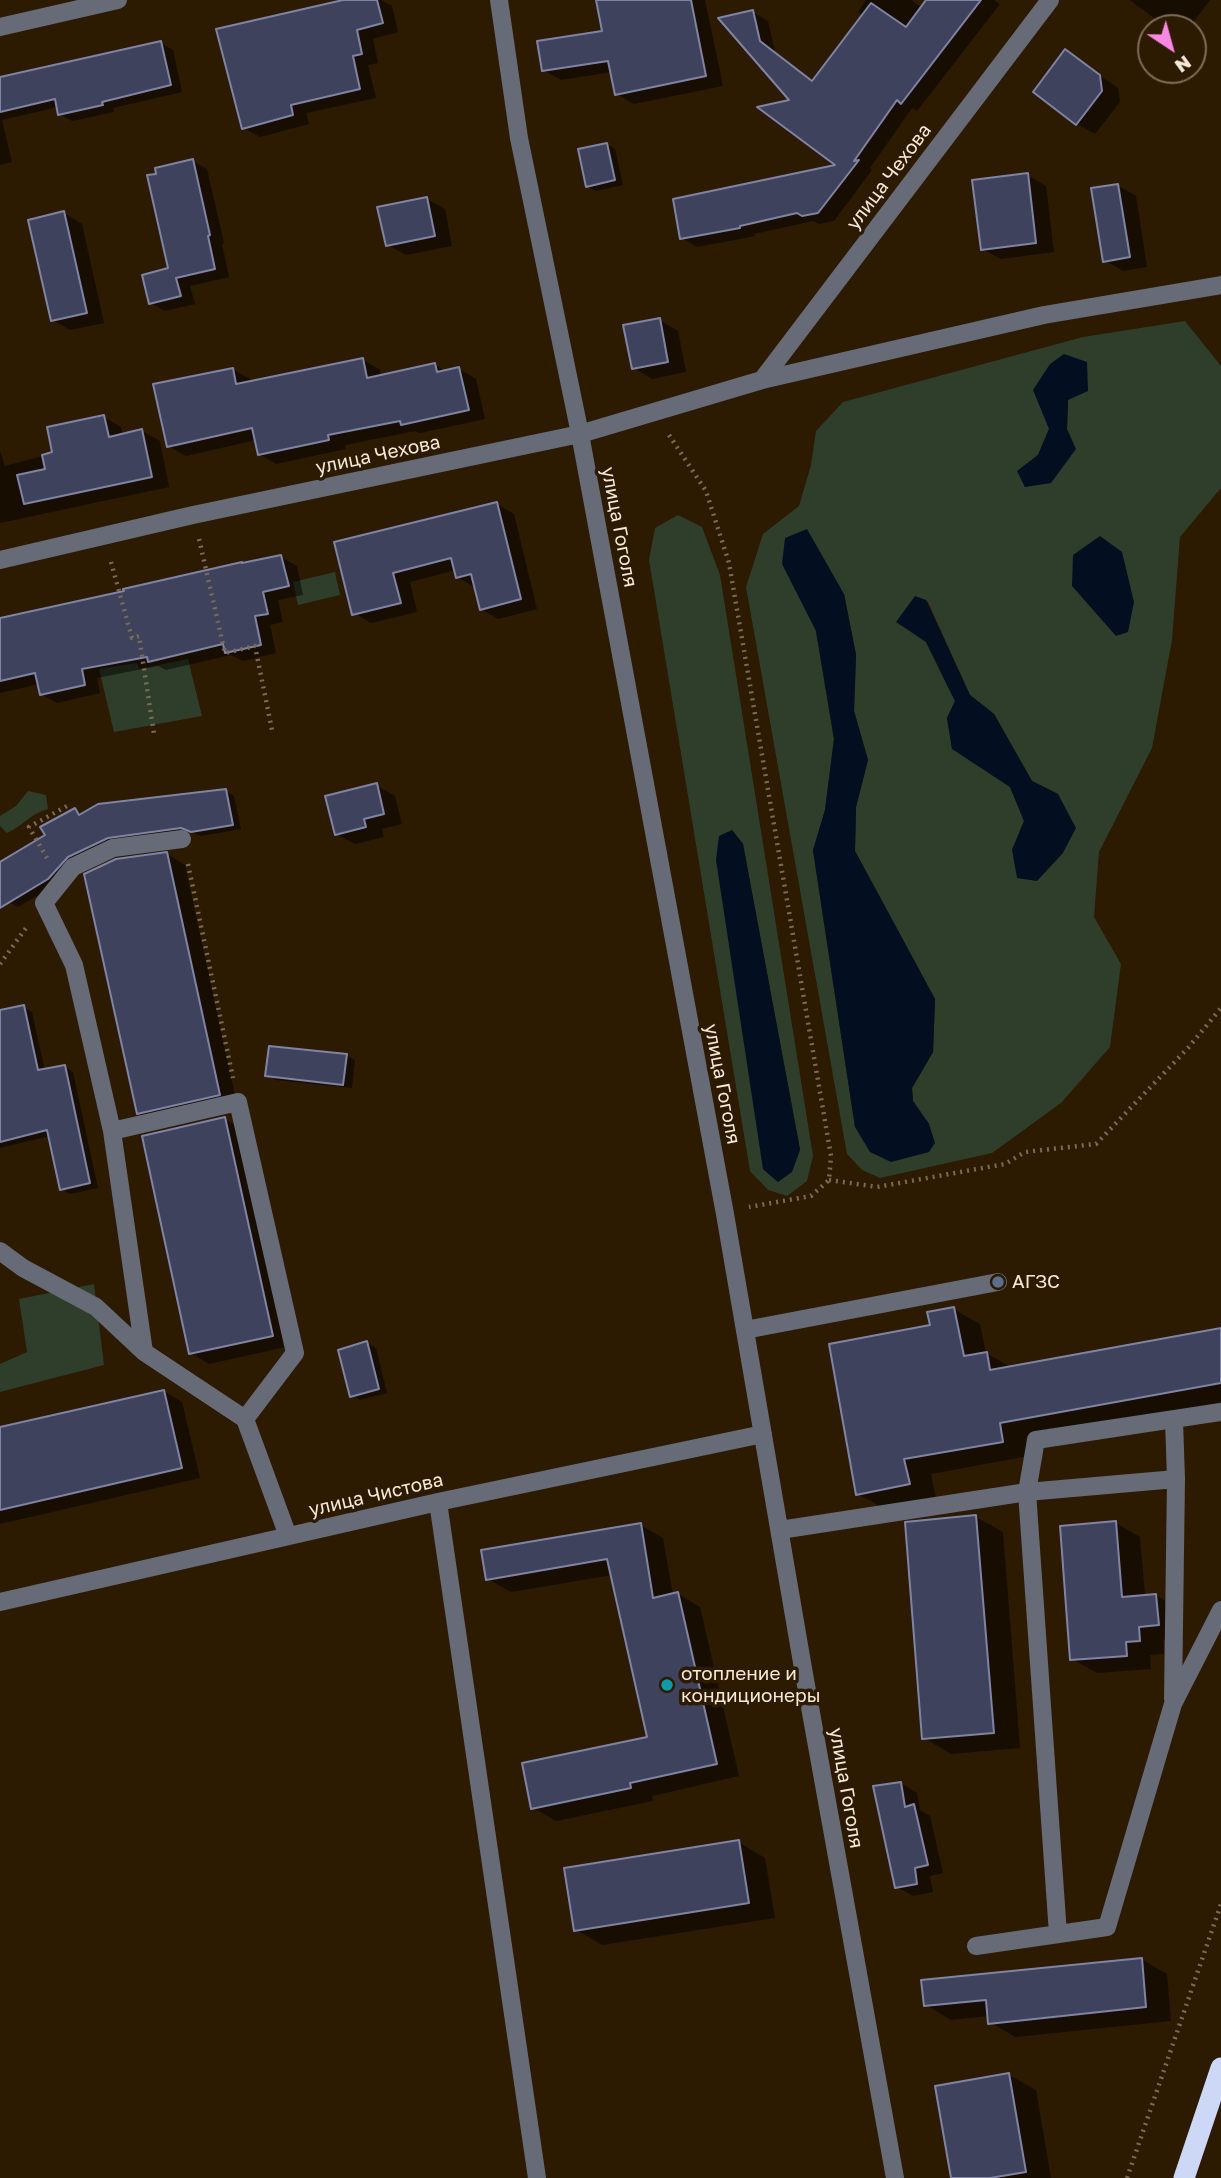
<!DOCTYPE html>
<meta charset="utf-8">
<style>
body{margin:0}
#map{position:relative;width:1221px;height:2178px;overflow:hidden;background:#2c1a01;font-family:"Golos Text",sans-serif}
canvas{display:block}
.north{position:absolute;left:1137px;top:14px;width:70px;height:70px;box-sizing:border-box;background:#2c1a01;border:2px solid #7d6d58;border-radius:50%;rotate:144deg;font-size:19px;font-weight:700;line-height:28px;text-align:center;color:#f6e9da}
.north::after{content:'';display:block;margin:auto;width:24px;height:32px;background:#fc86e4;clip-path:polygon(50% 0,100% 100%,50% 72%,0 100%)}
</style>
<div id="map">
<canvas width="1221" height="2178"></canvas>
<div class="north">N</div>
</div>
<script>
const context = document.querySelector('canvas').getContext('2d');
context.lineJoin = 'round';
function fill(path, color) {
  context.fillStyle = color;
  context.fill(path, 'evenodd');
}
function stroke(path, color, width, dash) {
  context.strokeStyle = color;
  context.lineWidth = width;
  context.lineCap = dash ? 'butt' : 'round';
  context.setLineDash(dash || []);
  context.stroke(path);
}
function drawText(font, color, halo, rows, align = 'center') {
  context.font = font + ' "Golos Text",sans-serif';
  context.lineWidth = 7;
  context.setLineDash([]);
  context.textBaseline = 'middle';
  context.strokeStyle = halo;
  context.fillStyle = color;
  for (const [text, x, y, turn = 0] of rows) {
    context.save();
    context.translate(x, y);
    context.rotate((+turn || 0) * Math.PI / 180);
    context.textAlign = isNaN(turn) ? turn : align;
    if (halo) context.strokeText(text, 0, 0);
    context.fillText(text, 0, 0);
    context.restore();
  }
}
fill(new Path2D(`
 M 1185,321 L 1221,366 L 1221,488 L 1180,537 L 1172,640 L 1152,748 L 1099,852 L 1094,917 L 1121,964 L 1110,1047 L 1061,1103 L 992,1153 L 880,1178 L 862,1170 L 847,1154 L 746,587 L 763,534 L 799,506 L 811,465 L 816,431 L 843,402 L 1083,337 ZM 1087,362 L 1068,400 L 1067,429 L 1025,487 L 1018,471 L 1038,455 L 1049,429 ZM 844,594 L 856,654 L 854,711 L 868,760 L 856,807 L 855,851 L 935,999 L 933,1052 L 912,1088 L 913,1101 L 929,1124 L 855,1127 L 813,851 L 825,810 L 834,739 L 816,631 ZM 927,600 L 970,695 L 994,714 L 1032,781 L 1058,794 L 1012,850 L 1024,821 L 1010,787 L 952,748 L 947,718 L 955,701 L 926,642 Z
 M 678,515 L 702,527 L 720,575 L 813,1156 L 807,1181 L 787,1196 L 768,1190 L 750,1171 L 649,560 L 655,528 ZM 732,830 L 743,844 L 800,1149 L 778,1182 L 763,1169 Z
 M 335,572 L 340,595 L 298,605 L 293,582 Z
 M 188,659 L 202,716 L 114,732 L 99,669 L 137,663 L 139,669 Z
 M 28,791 L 46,795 L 48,809 C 31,813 23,826 7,833 L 0,826 L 0,816 L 16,806 Z
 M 94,1284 L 104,1365 L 0,1392 L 0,1364 L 27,1352 L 19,1299 Z`), '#2f3e2a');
fill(new Path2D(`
 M 1064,354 L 1087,362 L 1088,391 L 1068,400 L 1067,429 L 1076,449 L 1051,483 L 1025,487 L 1017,471 L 1038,455 L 1049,429 L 1033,390 L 1050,364 Z
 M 807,529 L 844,594 L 856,655 L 854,711 L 868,760 L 856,807 L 855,851 L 935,999 L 933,1052 L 912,1088 L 913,1101 L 929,1124 L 935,1143 L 929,1152 L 891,1162 L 870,1152 L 855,1127 L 813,850 L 825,810 L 834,739 L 816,631 L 782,564 L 785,538 Z
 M 1100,536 L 1122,552 L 1134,602 L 1128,632 L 1116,636 L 1072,586 L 1073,555 Z
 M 915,596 L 926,600 L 970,695 L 994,714 L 1032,781 L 1058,794 L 1076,828 L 1063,853 L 1037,881 L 1017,878 L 1012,850 L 1024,821 L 1010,787 L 952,749 L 947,718 L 955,701 L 926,642 L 896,622 Z
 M 732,830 L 743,844 L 800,1150 L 792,1172 L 778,1182 L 763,1169 L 716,860 L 719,836 Z`), '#030e21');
fill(new Path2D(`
 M 359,0 L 381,0 L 392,6 L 398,32 L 373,39 L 378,63 L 368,65 L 376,98 L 306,113 L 309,124 L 260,137 L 243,128 Z
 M 615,0 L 705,0 L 723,86 L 634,104 L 617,94 L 612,72 L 561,80 L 543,70 L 604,33 Z
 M 866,0 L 911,0 L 922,8 L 928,0 L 994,0 L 1000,4 L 917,111 L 912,108 L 870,168 L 872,170 L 834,221 L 819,224 L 813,221 L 754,234 L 755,236 L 697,247 L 682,238 L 839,166 L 792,101 L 721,19 L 753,12 L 768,21 L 775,52 L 813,82 L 864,16 L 858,12 Z
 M 1130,0 L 1210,0 L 1189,28 L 1167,28 Z
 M 160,43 L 173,50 L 182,92 L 113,108 L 114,112 L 72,121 L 60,114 L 58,107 L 2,120 L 12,162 L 0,165 L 0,80 Z
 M 1066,52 L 1118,88 L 1120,102 L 1095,134 L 1077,124 Z
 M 607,144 L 615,149 L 623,185 L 596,191 L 587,186 Z
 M 193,161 L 207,169 L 224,243 L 222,244 L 229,277 L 190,286 L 195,304 L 165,311 L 151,303 L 170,270 Z
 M 1027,175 L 1046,186 L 1054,252 L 1001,259 L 982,249 Z
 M 1117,185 L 1136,196 L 1147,267 L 1123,271 L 1104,260 Z
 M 427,199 L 445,209 L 452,246 L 406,255 L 388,245 Z
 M 64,213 L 82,224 L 104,323 L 70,330 L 52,320 Z
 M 659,320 L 678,331 L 686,372 L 652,379 L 634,368 Z
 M 363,360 L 380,370 L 381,377 L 435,365 L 447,372 L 459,369 L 476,379 L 485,419 L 420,433 L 415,431 L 345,445 L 346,449 L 276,464 L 259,454 L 256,440 L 186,456 L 169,446 L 232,369 L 250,379 L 251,383 Z
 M 104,417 L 121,427 L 123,435 L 142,431 L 160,441 L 169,487 L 0,523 L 0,451 L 5,466 L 54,453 Z
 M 497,504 L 514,514 L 537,609 L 498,619 L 481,609 L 474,587 L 457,577 L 456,570 L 410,582 L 417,612 L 371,623 L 354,613 L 336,543 Z
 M 281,557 L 297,566 L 303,595 L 278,600 L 283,622 L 270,625 L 276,653 L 243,661 L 231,655 L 166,670 L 158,666 L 97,678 L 100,693 L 57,703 L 41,694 L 39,684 L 0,693 L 0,619 L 62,607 Z
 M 376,785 L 395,796 L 402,824 L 382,829 L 384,837 L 355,844 L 336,834 Z
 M 226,791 L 234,796 L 241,829 L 201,836 L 191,832 L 118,842 L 57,884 L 18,907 L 9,902 L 0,887 L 0,864 L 47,836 L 75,810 L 83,815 Z
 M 167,854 L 185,865 L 237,1104 L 157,1123 L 138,1113 Z
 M 23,1007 L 32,1012 L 45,1071 L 64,1067 L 73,1072 L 98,1188 L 70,1194 L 62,1189 L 50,1136 L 0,1148 L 0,1012 Z
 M 346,1055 L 355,1060 L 352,1088 L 276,1080 L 267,1075 Z
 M 224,1119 L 243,1129 L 290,1346 L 209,1364 L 191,1353 Z
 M 953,1309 L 980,1324 L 986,1353 L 1012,1368 L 1221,1330 L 1221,1402 L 1026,1438 L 1029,1456 L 931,1474 L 936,1499 L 885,1509 L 858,1494 L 932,1326 Z
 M 367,1343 L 376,1348 L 387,1393 L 360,1400 L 352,1395 Z
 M 164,1391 L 182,1402 L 200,1478 L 0,1524 L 0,1429 Z
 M 976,1517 L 1003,1532 L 1020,1748 L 951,1754 L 924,1738 Z
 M 1116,1523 L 1140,1537 L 1145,1596 L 1156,1595 L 1180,1610 L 1183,1639 L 1163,1640 L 1164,1654 L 1150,1655 L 1151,1669 L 1097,1673 L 1072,1659 Z
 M 640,1525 L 663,1538 L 673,1595 L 678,1594 L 700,1607 L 739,1776 L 652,1796 L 653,1801 L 556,1821 L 533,1808 L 650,1739 L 612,1575 L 511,1592 L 488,1579 Z
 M 901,1783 L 917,1793 L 920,1810 L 930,1816 L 943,1873 L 930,1876 L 933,1892 L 913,1896 L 897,1887 Z
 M 738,1842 L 765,1858 L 775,1918 L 602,1945 L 575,1929 Z
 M 1141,1959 L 1167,1974 L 1171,2021 L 1015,2037 L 990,2022 L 989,2016 L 951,2020 L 926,2005 Z
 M 1009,2075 L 1036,2090 L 1051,2178 L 953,2178 Z`), '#0007');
const building = new Path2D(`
 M 343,0 L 377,0 L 383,23 L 357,30 L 362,54 L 353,56 L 360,89 L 291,105 L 293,115 L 242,129 L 216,29 Z
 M 596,0 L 691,0 L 706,76 L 615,95 L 608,61 L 542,71 L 537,41 L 602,31 Z
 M 926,0 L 981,0 L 901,104 L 897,100 L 854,161 L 859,160 L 818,213 L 802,216 L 797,213 L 740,226 L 740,228 L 680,239 L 673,199 L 835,165 L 757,107 L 789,100 L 718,18 L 753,10 L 760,41 L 812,81 L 871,3 L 906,27 Z
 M 161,41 L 171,85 L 102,102 L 103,105 L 58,115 L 55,99 L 0,112 L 0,77 Z
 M 1065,49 L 1100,75 L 1102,91 L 1076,125 L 1033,92 Z
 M 607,143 L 615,180 L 586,187 L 578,149 Z
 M 193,159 L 210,235 L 208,236 L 215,269 L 176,278 L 181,296 L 149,304 L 142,275 L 168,268 L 147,175 L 156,174 L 155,168 Z
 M 1028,173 L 1036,243 L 981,250 L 972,180 Z
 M 1118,184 L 1130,257 L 1103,262 L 1091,188 Z
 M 427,197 L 435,236 L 386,246 L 377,207 Z
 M 64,211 L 87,313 L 51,321 L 28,220 Z
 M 660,318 L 668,362 L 632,369 L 623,325 Z
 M 363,358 L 367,378 L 435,363 L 437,372 L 459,367 L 469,410 L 401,425 L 400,421 L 328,435 L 329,440 L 258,455 L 252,428 L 167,447 L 153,384 L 233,368 L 236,384 Z
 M 104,415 L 109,437 L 142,429 L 152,477 L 24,504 L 17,475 L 45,469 L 42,455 L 52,452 L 47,427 Z
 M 497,502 L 521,599 L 480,610 L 471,574 L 456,578 L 451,558 L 393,573 L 401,603 L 352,615 L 334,542 Z
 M 281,555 L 289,586 L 263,592 L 268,614 L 255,616 L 261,645 L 225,653 L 223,644 L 148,662 L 147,657 L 82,669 L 85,685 L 40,695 L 35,673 L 0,681 L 0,618 L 124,591 L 123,589 L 242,562 L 242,563 Z
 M 377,783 L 384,814 L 364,819 L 366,827 L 335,835 L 325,796 Z
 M 226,789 L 233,825 L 191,832 L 181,828 L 108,838 L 68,857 L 48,879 L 0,908 L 0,862 L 45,835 L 40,827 L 75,808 L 79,815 L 98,804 Z
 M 167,852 L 220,1095 L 137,1114 L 84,874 L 116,859 Z
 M 24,1005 L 38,1070 L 65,1065 L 90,1183 L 60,1190 L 47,1130 L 0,1142 L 0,1010 Z
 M 269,1046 L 347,1054 L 343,1085 L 265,1076 Z
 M 225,1117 L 273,1336 L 189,1354 L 142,1136 Z
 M 954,1307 L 964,1356 L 987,1352 L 990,1370 L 1221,1328 L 1221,1383 L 1000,1423 L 1003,1442 L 904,1459 L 910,1484 L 856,1495 L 829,1344 L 930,1325 L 927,1312 Z
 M 367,1341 L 379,1389 L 350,1397 L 338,1350 Z
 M 164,1390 L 182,1468 L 0,1510 L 0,1427 Z
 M 976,1515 L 994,1733 L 922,1739 L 905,1522 Z
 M 1116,1521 L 1122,1597 L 1156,1594 L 1159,1625 L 1139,1627 L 1140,1641 L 1126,1642 L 1127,1656 L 1070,1660 L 1060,1526 Z
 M 641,1523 L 653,1598 L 678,1592 L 717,1764 L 630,1783 L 631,1788 L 531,1809 L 522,1763 L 647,1737 L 607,1559 L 486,1580 L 481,1550 Z
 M 901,1782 L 905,1807 L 914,1804 L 928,1865 L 915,1868 L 917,1884 L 895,1888 L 873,1786 Z
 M 739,1840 L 749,1903 L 574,1931 L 564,1868 Z
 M 1142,1958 L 1146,2007 L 988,2024 L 986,2000 L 924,2006 L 921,1980 Z
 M 1009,2073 L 1026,2172 L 990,2178 L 951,2178 L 935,2086 Z`);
fill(building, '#3f425c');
stroke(building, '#8083a4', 2);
stroke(new Path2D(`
 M 669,435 L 706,491 L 729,563 L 831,1156 L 829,1180 L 811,1196 L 749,1207
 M 199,539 L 225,653 L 255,646 L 272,730
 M 111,562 L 132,638 L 139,636 L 154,734
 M 47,858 L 29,827 L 67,806
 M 188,864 L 233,1078
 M 0,964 L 26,928
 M 829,1180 L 877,1187 L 1005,1164 L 1025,1152 L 1096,1144 L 1188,1048 L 1221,1008
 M 1127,2178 L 1221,1904`), '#7b6b56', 4.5, [2, 5]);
stroke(new Path2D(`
 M 499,0 L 519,138 L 580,434 L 725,1214 L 804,1674 L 895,2178
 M 0,27 L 118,0
 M 762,380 L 1044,315 L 1221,285
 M 0,560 L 193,515 L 580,434 L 762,380 L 1050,0
 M 112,1131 L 238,1102 L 295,1353 L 245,1419
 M 0,1251 L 23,1268 L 96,1307 L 144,1352 L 245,1419 L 288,1536
 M 745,1330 L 998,1282
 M 144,1352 L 112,1131 L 74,965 L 44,903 L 73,867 L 113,848 L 182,839
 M 438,1502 L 537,2178
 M 780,1530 L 1027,1492 L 1176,1479
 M 0,1602 L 438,1502 L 763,1434
 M 1173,1699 L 1176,1479 L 1174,1420
 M 1058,1934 L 1027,1492 L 1036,1440 L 1221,1412
 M 976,1946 L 1107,1927 L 1173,1704 L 1221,1610`), '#666b77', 18);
stroke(new Path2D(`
 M 1184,2178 L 1221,2068`), '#cdd8f7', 21);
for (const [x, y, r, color] of [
 [998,1282,7,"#5c6f8a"],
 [667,1685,7,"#0f9aa8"]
]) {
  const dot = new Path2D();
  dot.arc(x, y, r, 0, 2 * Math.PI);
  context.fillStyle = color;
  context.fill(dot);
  stroke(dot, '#2c1a01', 2.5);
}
drawText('19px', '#f6e9da', '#2c1a01', [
 ["улица Чехова",889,177,-53],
 ["улица Чехова",378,455,-12],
 ["улица Гоголя",619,527,79],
 ["улица Гоголя",722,1084,79],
 ["улица Чистова",376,1495,-13],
 ["улица Гоголя",846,1788,80]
]);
drawText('19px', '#f6e9da', '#2c1a01', [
 ["АГЗС",1012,1282],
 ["отопление и",681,1674],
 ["кондиционеры",681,1696]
], 'left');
</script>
